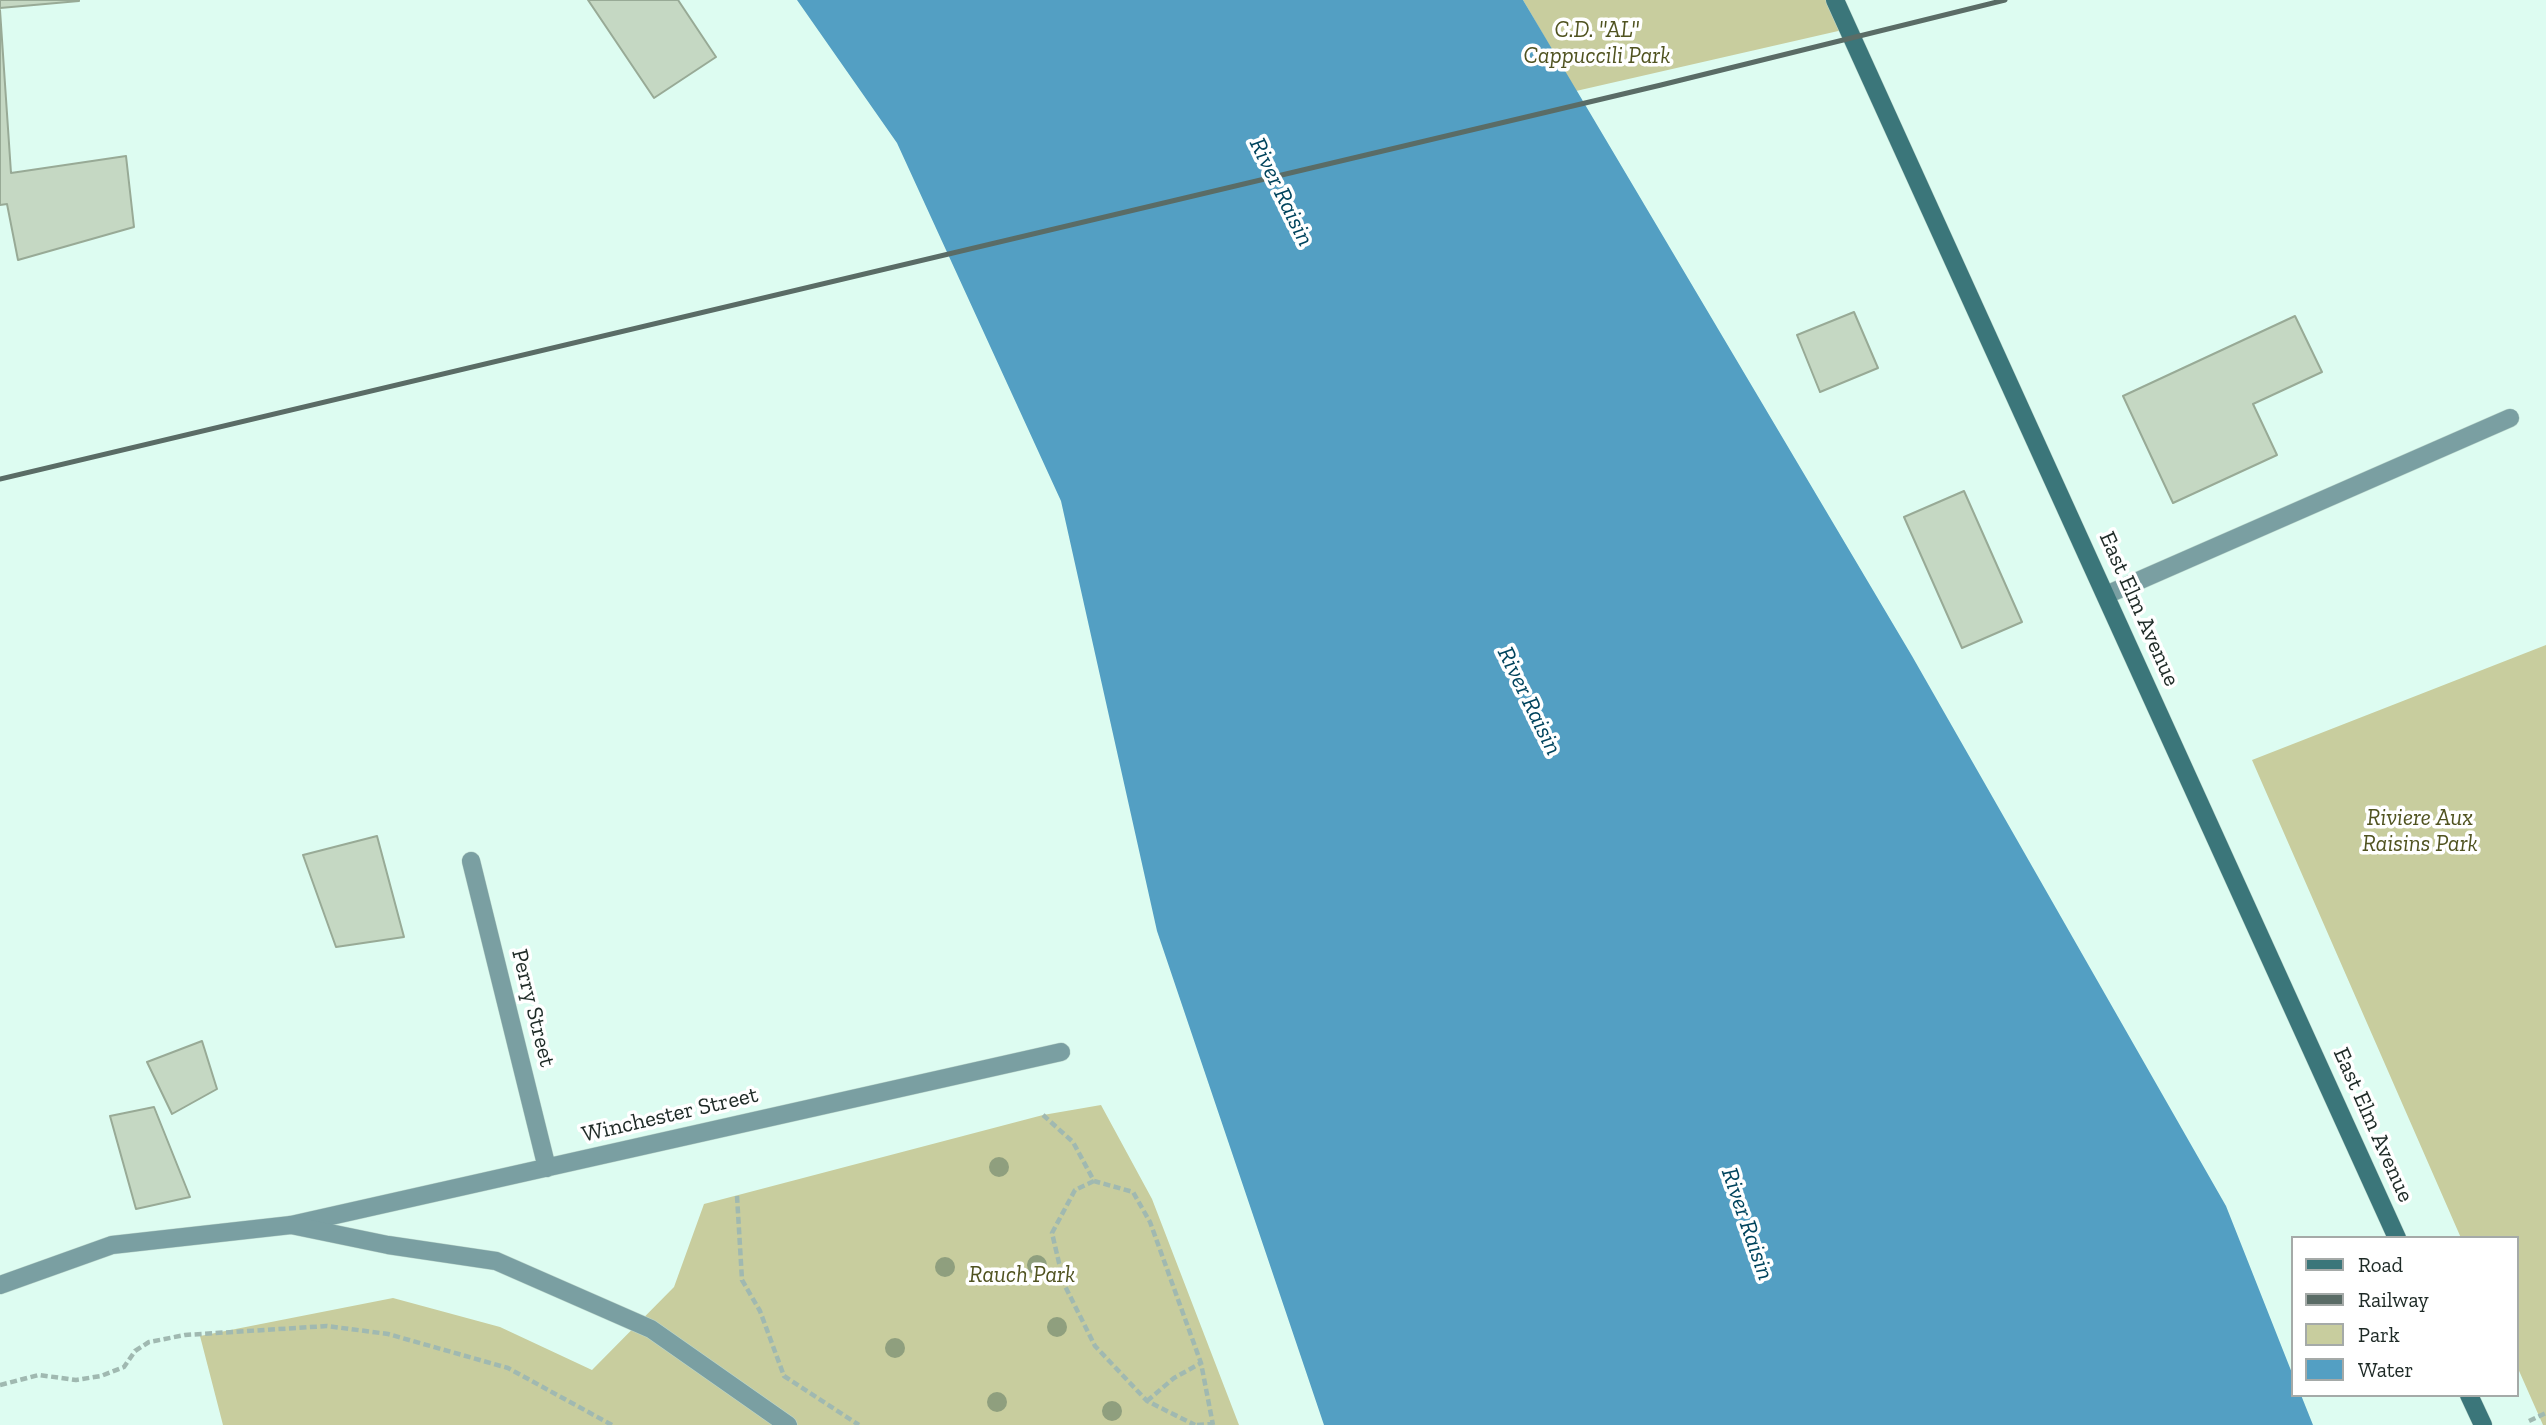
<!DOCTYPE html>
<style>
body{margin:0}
#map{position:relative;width:2546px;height:1425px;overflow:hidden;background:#ddfcf1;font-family:"Zilla Slab",serif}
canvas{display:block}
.legend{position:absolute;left:2291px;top:1236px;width:228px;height:161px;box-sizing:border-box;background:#fff;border:2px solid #a5aaa8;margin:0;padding:9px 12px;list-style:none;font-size:21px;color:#1e2a26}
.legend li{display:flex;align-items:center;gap:14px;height:35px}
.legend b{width:35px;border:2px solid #a5aaa8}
</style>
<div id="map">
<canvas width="2546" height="1425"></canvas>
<ul class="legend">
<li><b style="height:9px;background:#3b767a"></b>Road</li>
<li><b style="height:9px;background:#5a6c66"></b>Railway</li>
<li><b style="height:19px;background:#c8cd9e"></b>Park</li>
<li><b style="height:19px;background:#539fc3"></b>Water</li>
</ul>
</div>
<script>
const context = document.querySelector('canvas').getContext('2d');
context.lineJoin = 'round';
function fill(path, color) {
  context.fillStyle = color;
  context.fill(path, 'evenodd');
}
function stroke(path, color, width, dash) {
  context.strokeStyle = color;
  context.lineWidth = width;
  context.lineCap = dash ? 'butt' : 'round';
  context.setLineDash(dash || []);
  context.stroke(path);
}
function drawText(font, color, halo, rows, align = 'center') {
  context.font = font + ' "Zilla Slab",serif';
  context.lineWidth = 7;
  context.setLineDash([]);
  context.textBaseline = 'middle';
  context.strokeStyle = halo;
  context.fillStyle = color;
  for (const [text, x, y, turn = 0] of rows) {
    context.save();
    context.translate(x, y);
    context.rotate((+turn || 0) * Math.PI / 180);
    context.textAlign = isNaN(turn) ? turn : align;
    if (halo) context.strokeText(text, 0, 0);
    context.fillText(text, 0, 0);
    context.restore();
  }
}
fill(new Path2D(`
 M 1523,0 L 1835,0 L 1847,29 L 1576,91 Z
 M 2546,645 L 2546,1425 L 2543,1425 L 2516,1364 L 2516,1238 L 2461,1238 L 2252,760 Z
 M 1101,1105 L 1152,1199 L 1239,1425 L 223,1425 L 200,1336 L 393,1298 L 500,1327 L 592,1370 L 674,1287 L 704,1204 L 1043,1115 Z`), '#c8cd9e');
fill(new Path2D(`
 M 797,0 L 1523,0 L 1912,656 L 2226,1206 L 2292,1373 L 2292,1395 L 2301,1395 L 2313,1425 L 1324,1425 L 1157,931 L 1061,501 L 897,143 Z`), '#539fc3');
const building = new Path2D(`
 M 0,0 L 79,0 L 79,1 L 0,8 Z
 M 588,0 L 678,0 L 716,57 L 654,98 Z
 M 0,10 L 11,173 L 126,156 L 134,227 L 18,260 L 7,204 L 0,205 Z
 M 1854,312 L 1878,368 L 1820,392 L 1797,335 Z
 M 2295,316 L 2322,372 L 2253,404 L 2277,455 L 2173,503 L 2123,396 Z
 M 1964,491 L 2022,622 L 1962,648 L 1904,517 Z
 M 377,836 L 404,937 L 336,947 L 303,855 Z
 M 202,1041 L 217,1089 L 172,1114 L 147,1062 Z
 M 154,1107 L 190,1197 L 136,1209 L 110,1116 Z`);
fill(building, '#c5d8c3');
stroke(building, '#98aa96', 2);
const service = new Path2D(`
 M 2106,595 L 2510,418`);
const minor = new Path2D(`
 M 471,861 L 547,1168
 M 291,1225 L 1061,1052`);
const tertiary = new Path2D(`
 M 0,1285 L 112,1245 L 291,1225 L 388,1245 L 496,1261 L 651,1329 L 788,1425`);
const secondary = new Path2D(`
 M 1835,0 L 2397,1238
 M 2469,1395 L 2483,1425`);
stroke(service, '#bbd6cc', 19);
stroke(minor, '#bbd6cc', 19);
stroke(tertiary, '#bbd6cc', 19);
stroke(secondary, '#bbd6cc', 19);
stroke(new Path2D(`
 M 1043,1115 L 1073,1142 L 1094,1181 L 1133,1192 L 1150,1222 L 1201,1363 L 1213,1425
 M 1094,1181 L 1075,1190 L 1052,1233 L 1064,1284 L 1095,1346 L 1147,1401 L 1195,1425
 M 737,1196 L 742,1280 L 760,1311 L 784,1376 L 859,1425
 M 0,1385 L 39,1375 L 76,1380 L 101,1376 L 124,1367 L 135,1351 L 149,1342 L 185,1335 L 327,1326 L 388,1334 L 508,1368 L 612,1425
 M 1147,1401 L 1174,1378 L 1201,1363
 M 2529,1421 L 2546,1413
 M 1197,1425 L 1213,1424`), '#a0b9b1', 4.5, [7, 3.5]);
stroke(service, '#7a9fa2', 18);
stroke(minor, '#7a9fa2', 18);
stroke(tertiary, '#7a9fa2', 18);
stroke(secondary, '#3b767a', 18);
stroke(new Path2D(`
 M 0,479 L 1661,85 L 2005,0`), '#5a6c66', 5);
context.fillStyle = '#8f9f7e';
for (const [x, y] of [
 [999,1167],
 [1037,1265],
 [945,1267],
 [1057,1327],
 [895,1348],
 [997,1402],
 [1112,1411]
]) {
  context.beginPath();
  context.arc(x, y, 10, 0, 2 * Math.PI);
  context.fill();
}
drawText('italic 23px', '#505320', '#fff', [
 ["C.D. \"AL\"",1597,30],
 ["Cappuccili Park",1597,56],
 ["Riviere Aux",2420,818],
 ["Raisins Park",2420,844],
 ["Rauch Park",1022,1275]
]);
drawText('23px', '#1e2a26', '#fff', [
 ["East Elm Avenue",2139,609,66],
 ["Perry Street",533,1008,76],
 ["Winchester Street",670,1115,-13],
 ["East Elm Avenue",2373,1125,66]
]);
drawText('italic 24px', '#00445d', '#fff', [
 ["River Raisin",1281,192,64],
 ["River Raisin",1529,701,64],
 ["River Raisin",1747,1224,71]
]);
</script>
